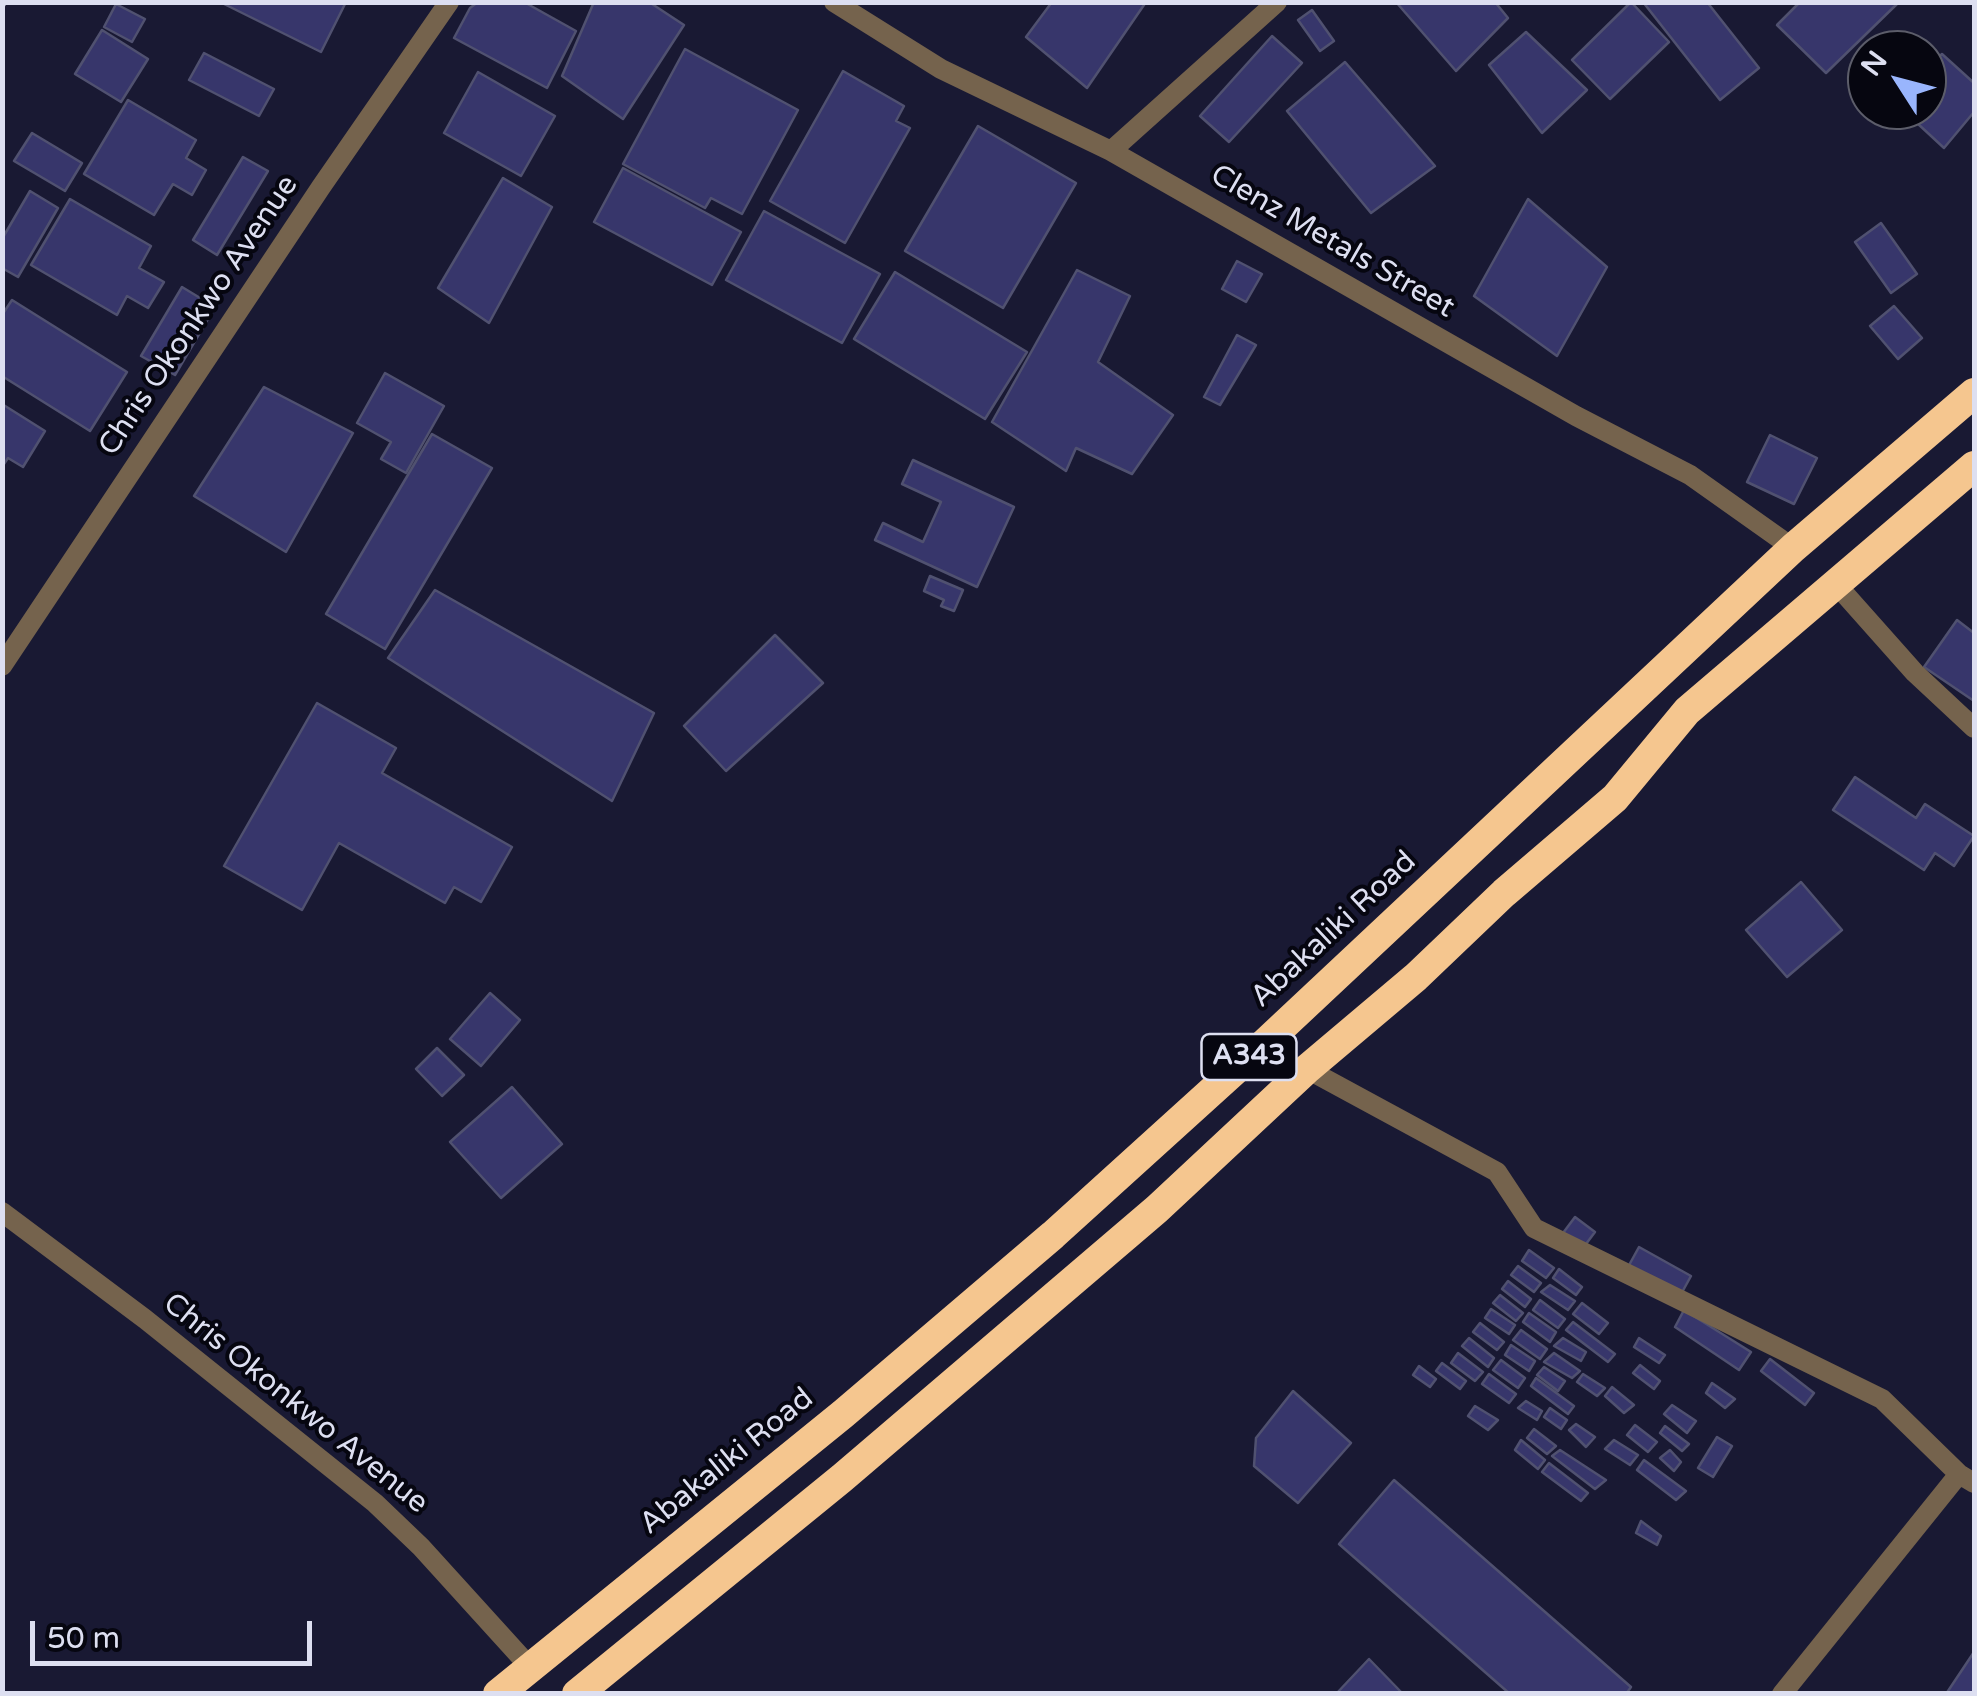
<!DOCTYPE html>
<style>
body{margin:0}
#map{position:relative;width:1977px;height:1696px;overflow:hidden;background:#191933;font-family:"Varela Round",sans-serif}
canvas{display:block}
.frame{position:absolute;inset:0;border:5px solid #dddff1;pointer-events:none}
.north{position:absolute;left:1847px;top:30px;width:100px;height:100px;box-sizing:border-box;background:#060610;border:2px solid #5c5d6a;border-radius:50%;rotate:306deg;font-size:28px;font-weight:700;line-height:40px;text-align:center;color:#dddff1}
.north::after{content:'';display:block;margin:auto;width:35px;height:45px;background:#99b5fd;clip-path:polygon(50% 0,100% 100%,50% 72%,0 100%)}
.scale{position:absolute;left:30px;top:1621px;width:282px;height:45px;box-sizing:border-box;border:5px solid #dddff1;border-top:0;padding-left:12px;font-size:30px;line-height:35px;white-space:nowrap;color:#dddff1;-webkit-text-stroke:8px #060610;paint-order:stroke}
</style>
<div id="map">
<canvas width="1977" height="1696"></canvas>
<div class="frame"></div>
<div class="north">N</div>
<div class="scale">50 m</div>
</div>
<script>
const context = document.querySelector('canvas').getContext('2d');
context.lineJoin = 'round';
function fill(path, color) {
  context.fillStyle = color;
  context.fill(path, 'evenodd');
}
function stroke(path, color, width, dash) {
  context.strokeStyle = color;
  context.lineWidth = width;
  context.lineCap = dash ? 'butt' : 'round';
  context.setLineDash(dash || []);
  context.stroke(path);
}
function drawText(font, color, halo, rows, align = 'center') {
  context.font = font + ' "Varela Round",sans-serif';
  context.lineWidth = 8;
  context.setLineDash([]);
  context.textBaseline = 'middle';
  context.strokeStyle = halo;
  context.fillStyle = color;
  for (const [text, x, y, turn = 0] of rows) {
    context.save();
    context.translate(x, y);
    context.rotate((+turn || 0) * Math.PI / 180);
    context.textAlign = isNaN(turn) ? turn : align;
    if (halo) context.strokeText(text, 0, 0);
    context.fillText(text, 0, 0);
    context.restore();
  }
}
const building = new Path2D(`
 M 220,2 L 346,2 L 321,52 Z
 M 478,2 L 524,2 L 576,31 L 547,88 L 454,38 L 470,8 Z
 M 594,2 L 649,2 L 684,25 L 623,119 L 562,76 Z
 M 1052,2 L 1146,2 L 1087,88 L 1026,37 Z
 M 1396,2 L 1495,2 L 1508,18 L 1456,71 Z
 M 1631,2 L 1669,42 L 1610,99 L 1572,60 Z
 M 1643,2 L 1707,2 L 1759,68 L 1720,100 Z
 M 1800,2 L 1898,2 L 1898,3 L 1826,73 L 1777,25 Z
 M 116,4 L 145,19 L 132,42 L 104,27 Z
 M 1312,10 L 1334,41 L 1320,51 L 1298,20 Z
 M 102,30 L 148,59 L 121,102 L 75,74 Z
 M 1526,32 L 1587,90 L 1542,133 L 1489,65 Z
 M 1272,36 L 1302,63 L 1229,142 L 1200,116 Z
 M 685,49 L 798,110 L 742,214 L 711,198 L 705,208 L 623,164 Z
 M 204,53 L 274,89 L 259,116 L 189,80 Z
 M 1942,54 L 1974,83 L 1974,112 L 1944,148 L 1903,110 L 1927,110 L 1927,68 Z
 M 1345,62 L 1435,166 L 1371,213 L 1287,111 Z
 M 843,71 L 904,106 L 896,121 L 910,128 L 845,243 L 770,201 Z
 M 478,72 L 555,116 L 521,176 L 444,133 Z
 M 128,100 L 196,140 L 186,158 L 206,170 L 192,195 L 173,184 L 154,215 L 84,174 Z
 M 978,126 L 1076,183 L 1003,308 L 905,251 Z
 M 32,133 L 82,163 L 65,191 L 14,161 Z
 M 243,157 L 268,171 L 217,255 L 193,240 Z
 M 623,168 L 741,232 L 712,285 L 594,222 Z
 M 503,178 L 552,207 L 489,323 L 438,288 Z
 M 30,191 L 58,208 L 18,277 L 2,268 L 2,239 Z
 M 70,199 L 151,246 L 139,268 L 164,282 L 148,308 L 127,296 L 117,315 L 31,265 Z
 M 1528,199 L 1607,267 L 1557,356 L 1474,296 Z
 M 764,211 L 880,274 L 842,343 L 726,280 Z
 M 1881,223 L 1917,274 L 1891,293 L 1855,242 Z
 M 1237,261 L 1262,274 L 1246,302 L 1222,289 Z
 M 1077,270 L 1130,296 L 1098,362 L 1173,415 L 1132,474 L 1076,448 L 1066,471 L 992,422 Z
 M 895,272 L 1027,352 L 985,419 L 854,339 Z
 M 182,287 L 215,307 L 175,375 L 141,356 Z
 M 12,300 L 127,372 L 90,431 L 2,376 L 2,315 Z
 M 1894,306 L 1922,338 L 1898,359 L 1870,326 Z
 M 1237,335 L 1256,345 L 1220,405 L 1204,397 Z
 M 385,373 L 444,406 L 406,473 L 381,459 L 391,442 L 357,423 Z
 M 264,387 L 353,433 L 286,552 L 194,496 Z
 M 2,404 L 45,431 L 23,467 L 8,458 L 2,467 Z
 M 432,434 L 492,468 L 385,649 L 326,614 Z
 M 1770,435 L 1817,458 L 1794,504 L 1747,482 Z
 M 913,460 L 1014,507 L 977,587 L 875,540 L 883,523 L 923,542 L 941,502 L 902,484 Z
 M 930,576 L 963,590 L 954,611 L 941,606 L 944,600 L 924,591 Z
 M 435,590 L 654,713 L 612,801 L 388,658 Z
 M 1957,620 L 1974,633 L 1974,701 L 1924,667 Z
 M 775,635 L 823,683 L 726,771 L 684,726 Z
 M 317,703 L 396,748 L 382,773 L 512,847 L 481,902 L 454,887 L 445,903 L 339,843 L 302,910 L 224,866 Z
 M 1855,777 L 1916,818 L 1925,804 L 1974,836 L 1954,866 L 1935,853 L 1924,870 L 1833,810 Z
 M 1801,882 L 1842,930 L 1787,977 L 1746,930 Z
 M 490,993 L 520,1020 L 481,1066 L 450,1039 Z
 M 437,1048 L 464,1075 L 442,1096 L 416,1069 Z
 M 512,1087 L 562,1144 L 501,1198 L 450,1142 Z
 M 1575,1217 L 1595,1232 L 1583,1248 L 1563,1233 Z
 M 1639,1247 L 1691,1276 L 1680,1296 L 1628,1267 Z
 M 1529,1250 L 1554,1268 L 1546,1278 L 1522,1261 Z
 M 1518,1266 L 1541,1283 L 1534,1292 L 1511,1275 Z
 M 1559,1269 L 1582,1287 L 1576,1295 L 1553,1278 Z
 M 1508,1281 L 1531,1299 L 1525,1307 L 1502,1289 Z
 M 1550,1285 L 1575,1301 L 1568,1310 L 1541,1292 Z
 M 1500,1295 L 1523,1313 L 1516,1321 L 1493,1303 Z
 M 1540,1300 L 1565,1319 L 1558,1328 L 1533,1310 Z
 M 1582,1303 L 1608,1323 L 1599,1334 L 1573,1314 Z
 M 1491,1309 L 1515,1325 L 1509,1334 L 1485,1318 Z
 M 1684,1310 L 1751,1352 L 1739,1370 L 1675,1327 Z
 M 1529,1313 L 1556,1332 L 1550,1342 L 1523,1322 Z
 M 1573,1322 L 1615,1354 L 1608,1362 L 1566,1330 Z
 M 1480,1323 L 1504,1342 L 1497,1350 L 1473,1332 Z
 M 1521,1330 L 1547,1349 L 1540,1359 L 1513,1340 Z
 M 1469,1338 L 1494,1358 L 1488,1367 L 1462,1346 Z
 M 1563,1338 L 1586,1352 L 1581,1361 L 1554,1346 Z
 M 1639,1338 L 1665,1355 L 1659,1363 L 1634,1347 Z
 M 1511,1345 L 1535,1361 L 1529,1371 L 1505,1355 Z
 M 1458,1353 L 1483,1372 L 1475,1381 L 1451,1363 Z
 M 1554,1353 L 1580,1371 L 1572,1378 L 1544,1362 Z
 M 1770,1359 L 1814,1393 L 1805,1405 L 1761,1371 Z
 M 1501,1360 L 1525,1378 L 1518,1388 L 1493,1370 Z
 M 1442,1363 L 1466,1381 L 1460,1389 L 1436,1371 Z
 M 1640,1365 L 1660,1381 L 1654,1389 L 1633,1373 Z
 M 1419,1366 L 1436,1379 L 1430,1387 L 1413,1375 Z
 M 1544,1367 L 1565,1381 L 1558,1391 L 1537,1375 Z
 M 1489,1374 L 1516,1394 L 1509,1403 L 1482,1384 Z
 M 1583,1374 L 1605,1388 L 1597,1396 L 1577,1382 Z
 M 1536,1378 L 1574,1406 L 1568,1414 L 1531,1386 Z
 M 1712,1383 L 1735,1399 L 1725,1408 L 1706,1393 Z
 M 1612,1387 L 1634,1405 L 1624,1413 L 1605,1396 Z
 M 1293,1391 L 1351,1443 L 1298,1503 L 1254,1466 L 1256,1438 Z
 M 1526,1401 L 1542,1411 L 1537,1420 L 1518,1408 Z
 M 1672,1405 L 1696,1421 L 1687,1433 L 1664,1414 Z
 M 1475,1406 L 1498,1420 L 1488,1430 L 1468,1416 Z
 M 1550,1408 L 1567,1420 L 1561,1429 L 1544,1417 Z
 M 1576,1424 L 1595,1437 L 1586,1447 L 1569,1430 Z
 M 1635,1425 L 1657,1442 L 1648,1452 L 1627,1435 Z
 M 1665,1426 L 1689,1444 L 1682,1451 L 1660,1433 Z
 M 1534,1429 L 1556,1446 L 1547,1454 L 1527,1438 Z
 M 1717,1437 L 1732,1446 L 1713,1477 L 1698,1468 Z
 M 1521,1440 L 1545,1460 L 1538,1469 L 1515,1450 Z
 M 1614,1440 L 1638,1455 L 1630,1465 L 1605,1449 Z
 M 1560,1450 L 1606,1480 L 1595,1489 L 1552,1456 Z
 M 1670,1450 L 1681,1462 L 1674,1471 L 1660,1458 Z
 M 1644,1460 L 1686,1491 L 1676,1500 L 1637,1470 Z
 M 1549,1463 L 1588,1493 L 1581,1501 L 1542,1472 Z
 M 1394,1480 L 1631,1687 L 1626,1694 L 1510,1694 L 1339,1544 Z
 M 1641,1521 L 1661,1536 L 1657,1545 L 1636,1533 Z
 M 1974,1652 L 1974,1694 L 1946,1694 Z
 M 1369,1659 L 1403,1694 L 1336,1694 Z`);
fill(building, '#37366b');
stroke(building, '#505170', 2.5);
stroke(new Path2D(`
 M 834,2 L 941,69 L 1111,151 L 1576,416 L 1690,475 L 1793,548
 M 1111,151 L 1277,2
 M 1835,583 L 1915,673 L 1974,728
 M 2,666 L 321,187 L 449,2
 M 1307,1069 L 1497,1172 L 1534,1228 L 1882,1399 L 1959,1474 L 1974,1483
 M 2,1212 L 145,1319 L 375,1503 L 421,1547 L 529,1666
 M 1782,1694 L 1959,1474`), '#75634d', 20);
stroke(new Path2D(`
 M 498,1694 L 843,1414 L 1053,1235 L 1265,1043 L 1793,548 L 1974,393
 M 577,1694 L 842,1478 L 1157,1209 L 1307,1069 L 1416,977 L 1504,893 L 1615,798 L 1687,711 L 1974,466`), '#f5c68f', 30);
stroke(new Path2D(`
 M 2,4 L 3,2`), '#a0a2b6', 8);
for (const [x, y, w] of [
 [1249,1057,95]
]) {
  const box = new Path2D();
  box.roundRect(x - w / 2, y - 23, w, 46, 8);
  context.fillStyle = '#060610';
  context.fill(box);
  stroke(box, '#dddff1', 2.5);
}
drawText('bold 28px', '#dddff1', null, [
 ["A343",1249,1057]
]);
drawText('30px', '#dddff1', '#060610', [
 ["Clenz Metals Street",1332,242,30],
 ["Chris Okonkwo Avenue",199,316,-56],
 ["Abakaliki Road",1334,930,-43],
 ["Chris Okonkwo Avenue",295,1404,39],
 ["Abakaliki Road",727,1462,-39]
]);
</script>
